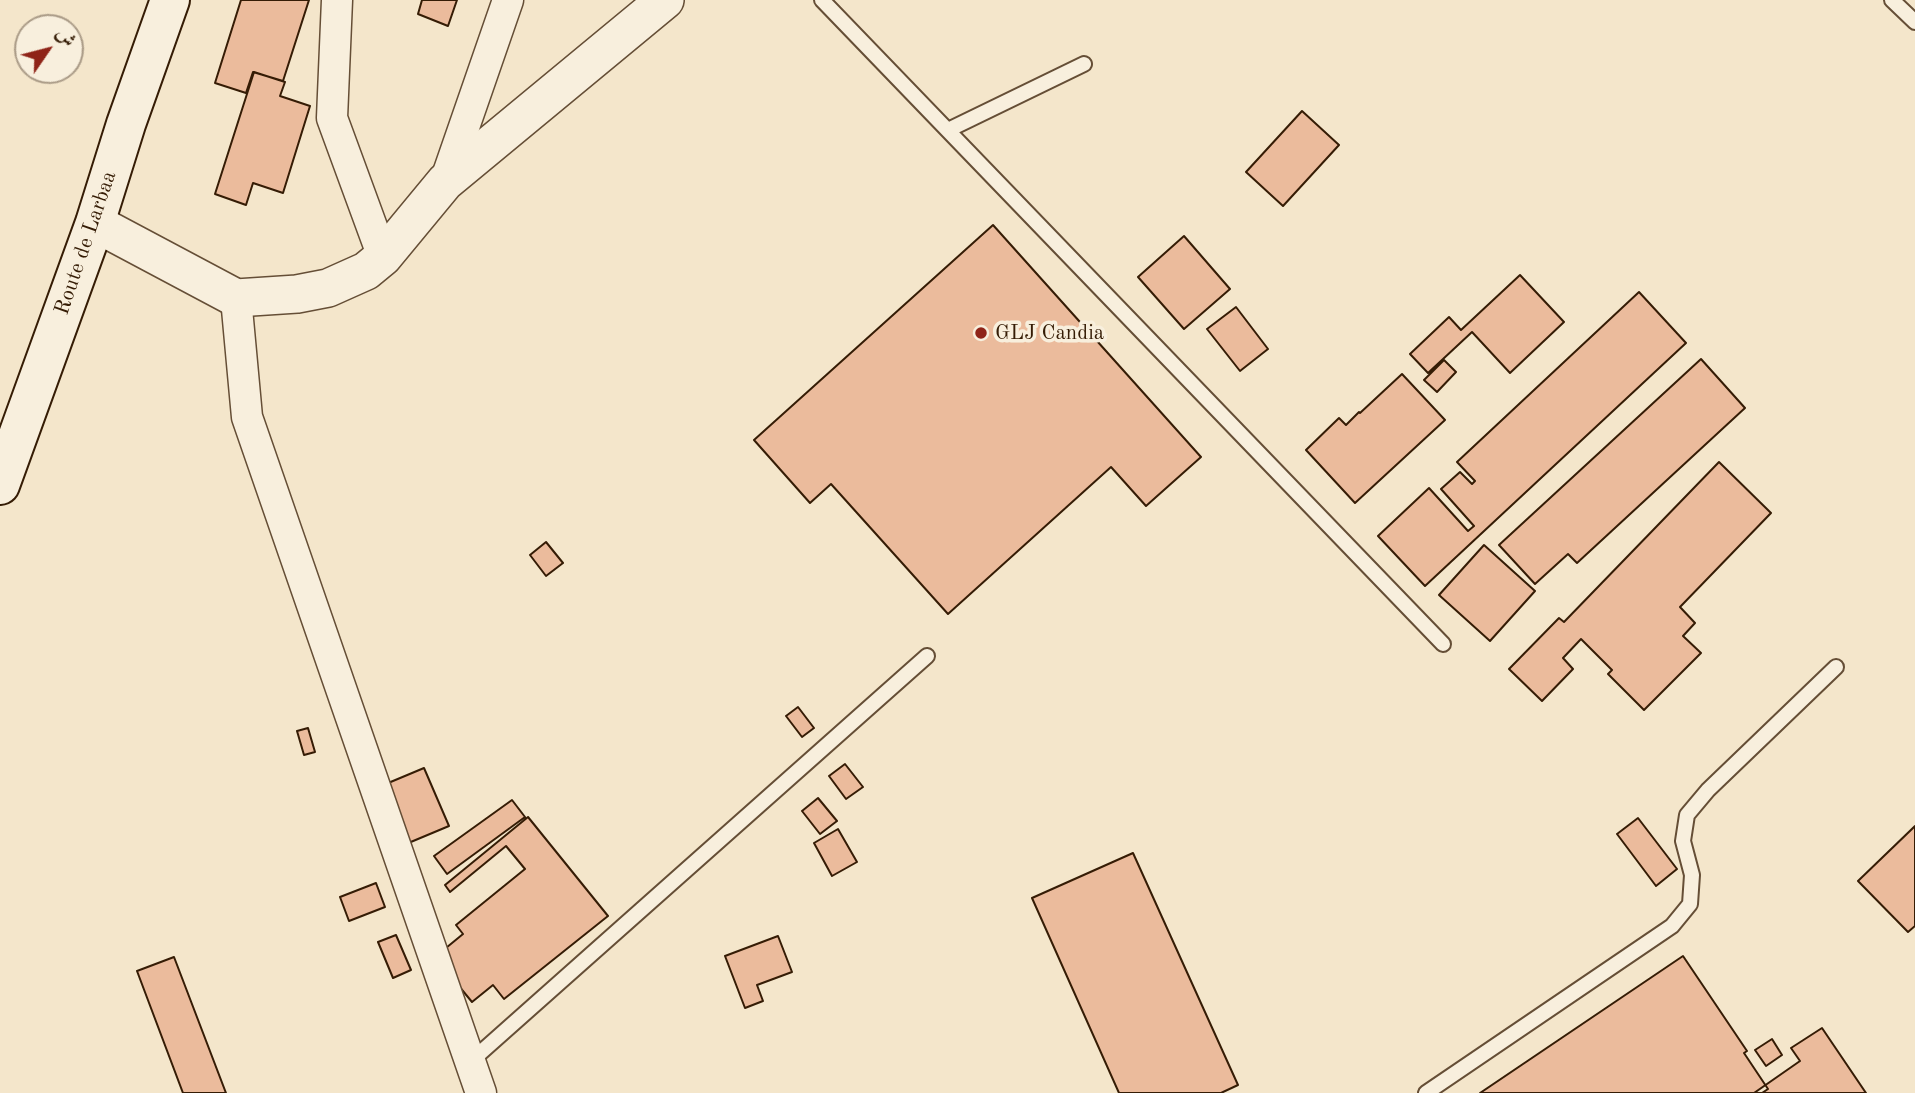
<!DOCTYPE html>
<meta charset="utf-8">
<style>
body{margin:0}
#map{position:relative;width:1915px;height:1093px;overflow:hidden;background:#f4e6cb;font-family:"Old Standard TT",Amiri,serif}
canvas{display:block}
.north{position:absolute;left:14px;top:14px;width:70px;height:70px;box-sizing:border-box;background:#f8efdd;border:2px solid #aa9b87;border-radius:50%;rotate:55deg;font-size:19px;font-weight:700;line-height:28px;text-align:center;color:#351c05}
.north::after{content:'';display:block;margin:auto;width:24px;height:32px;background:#8f2418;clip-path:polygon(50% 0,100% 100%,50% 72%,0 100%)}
</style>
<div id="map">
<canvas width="1915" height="1093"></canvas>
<div class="north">ش</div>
</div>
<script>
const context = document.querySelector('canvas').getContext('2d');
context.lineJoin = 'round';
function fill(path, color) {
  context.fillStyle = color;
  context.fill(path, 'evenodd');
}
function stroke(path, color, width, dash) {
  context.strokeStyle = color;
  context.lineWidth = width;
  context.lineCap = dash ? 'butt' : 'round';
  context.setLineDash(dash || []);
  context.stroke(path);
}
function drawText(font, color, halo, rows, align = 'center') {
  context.font = font + ' "Old Standard TT",serif';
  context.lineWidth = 7;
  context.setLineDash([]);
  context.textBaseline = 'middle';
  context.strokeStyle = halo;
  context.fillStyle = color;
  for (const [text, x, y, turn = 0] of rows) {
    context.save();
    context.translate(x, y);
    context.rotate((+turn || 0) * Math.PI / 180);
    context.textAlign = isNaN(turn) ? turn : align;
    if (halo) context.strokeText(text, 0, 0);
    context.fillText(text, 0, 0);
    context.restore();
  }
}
const building = new Path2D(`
 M 241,0 L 309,0 L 283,81 L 253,72 L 246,93 L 215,83 Z
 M 422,0 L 457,0 L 448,26 L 418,14 Z
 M 254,72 L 285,82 L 280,96 L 310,106 L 283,193 L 253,183 L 246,205 L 215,194 Z
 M 1302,111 L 1339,145 L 1283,206 L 1246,172 Z
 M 993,225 L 1201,457 L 1146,506 L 1111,467 L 948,614 L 831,484 L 810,503 L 754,440 Z
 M 1184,236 L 1230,289 L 1184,329 L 1138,277 Z
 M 1520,275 L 1564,322 L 1510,373 L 1472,332 L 1428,373 L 1410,354 L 1449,317 L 1461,330 Z
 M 1639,292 L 1686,343 L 1425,586 L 1378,536 L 1429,488 L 1468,531 L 1474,526 L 1441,489 L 1460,472 L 1472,484 L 1475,481 L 1457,462 Z
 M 1236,307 L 1268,349 L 1240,371 L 1207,329 Z
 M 1701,359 L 1745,408 L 1577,563 L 1568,554 L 1535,584 L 1499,545 Z
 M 1444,360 L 1456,372 L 1437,392 L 1424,380 Z
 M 1402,374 L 1445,420 L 1355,503 L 1306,450 L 1339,418 L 1346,425 L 1359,412 L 1360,413 Z
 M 1719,462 L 1771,513 L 1680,607 L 1695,623 L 1683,636 L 1701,653 L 1644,710 L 1608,674 L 1612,670 L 1581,639 L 1563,658 L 1573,669 L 1542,701 L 1509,669 L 1559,618 L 1564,622 Z
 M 546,542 L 563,563 L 546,576 L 530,555 Z
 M 1484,545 L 1535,591 L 1490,641 L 1439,595 Z
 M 798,707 L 814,728 L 802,737 L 786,716 Z
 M 308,728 L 315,752 L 304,755 L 297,731 Z
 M 845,764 L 863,787 L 846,799 L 829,776 Z
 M 424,768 L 449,826 L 406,844 L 381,786 Z
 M 818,798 L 837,821 L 820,834 L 802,811 Z
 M 512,800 L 525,817 L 447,874 L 434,856 Z
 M 528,817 L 608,916 L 504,999 L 493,985 L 472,1002 L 435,957 L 463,934 L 456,925 L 525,869 L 506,846 L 450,892 L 445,885 Z
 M 1638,818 L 1677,869 L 1656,886 L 1617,834 Z
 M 1915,826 L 1915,926 L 1908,932 L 1858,881 Z
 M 838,829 L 857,862 L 832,876 L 814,843 Z
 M 1133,853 L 1238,1085 L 1221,1093 L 1119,1093 L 1032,898 Z
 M 376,883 L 385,907 L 349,921 L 340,897 Z
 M 396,935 L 411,970 L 393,978 L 378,942 Z
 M 778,936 L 792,972 L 757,985 L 763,1001 L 745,1008 L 725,956 Z
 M 1683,956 L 1747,1051 L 1744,1053 L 1768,1089 L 1762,1093 L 1480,1093 Z
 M 174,957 L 226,1093 L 183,1093 L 137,971 Z
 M 1822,1028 L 1866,1093 L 1754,1093 L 1800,1061 L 1791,1048 Z
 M 1772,1039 L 1782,1055 L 1766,1066 L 1755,1050 Z`);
fill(building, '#ebbb9c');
stroke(building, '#351c05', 2);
const service = new Path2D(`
 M 822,0 L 1443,644
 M 1892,0 L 1915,22
 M 948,130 L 1084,64
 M 470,1062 L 927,656
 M 1426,1093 L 1672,926 L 1690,904 L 1692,875 L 1683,841 L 1687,815 L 1708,790 L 1836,667`);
const minor = new Path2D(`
 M 337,0 L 332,118 L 383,257
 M 445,182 L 508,0
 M 236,298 L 247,417 L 481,1093`);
const tertiary = new Path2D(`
 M 95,223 L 236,298 L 297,294 L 328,288 L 366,271 L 383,257 L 445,182 L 665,0`);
const secondary = new Path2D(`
 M 0,485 L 95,223 L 126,124 L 170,0`);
stroke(service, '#654e36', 18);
stroke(minor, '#654e36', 33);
stroke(tertiary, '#654e36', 40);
stroke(secondary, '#351c05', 42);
stroke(service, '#f8efdd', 14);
stroke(minor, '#f8efdd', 30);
stroke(tertiary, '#f8efdd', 37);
stroke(secondary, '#f8efdd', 38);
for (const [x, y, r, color] of [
 [981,333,7,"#8f2418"]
]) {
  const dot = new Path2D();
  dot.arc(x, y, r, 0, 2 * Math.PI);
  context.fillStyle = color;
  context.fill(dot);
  stroke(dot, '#f8efdd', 2.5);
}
drawText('21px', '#351c05', '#f8efdd', [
 ["Route de Larbaa",86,243,-71]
]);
drawText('21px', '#351c05', '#f8efdd', [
 ["GLJ Candia",995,333]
], 'left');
</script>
